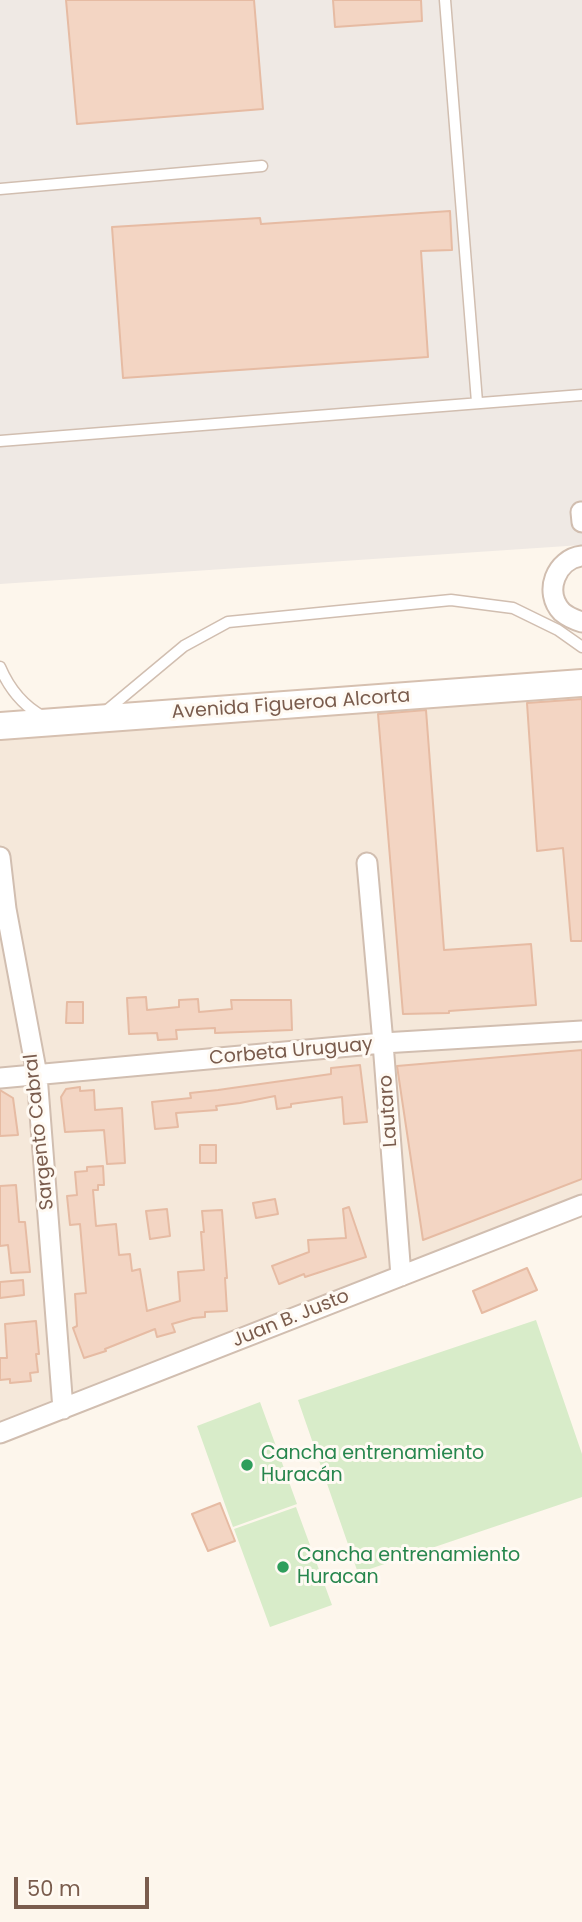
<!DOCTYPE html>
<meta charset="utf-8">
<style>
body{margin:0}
#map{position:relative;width:582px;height:1922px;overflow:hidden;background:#fdf6ec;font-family:Poppins,sans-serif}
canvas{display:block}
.scale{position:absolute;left:14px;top:1877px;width:135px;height:32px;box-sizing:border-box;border:4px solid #7a5c4d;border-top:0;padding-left:9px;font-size:21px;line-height:24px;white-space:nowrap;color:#7a5c4d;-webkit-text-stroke:5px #fffaf3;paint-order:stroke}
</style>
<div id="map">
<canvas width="582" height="1922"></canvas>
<div class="scale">50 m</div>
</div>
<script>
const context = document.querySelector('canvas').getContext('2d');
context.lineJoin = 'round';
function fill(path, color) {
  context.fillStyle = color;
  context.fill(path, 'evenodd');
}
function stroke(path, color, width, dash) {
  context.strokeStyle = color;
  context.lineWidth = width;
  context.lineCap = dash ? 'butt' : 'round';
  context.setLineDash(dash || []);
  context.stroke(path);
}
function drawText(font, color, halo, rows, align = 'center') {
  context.font = font + ' Poppins,sans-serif';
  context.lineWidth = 6;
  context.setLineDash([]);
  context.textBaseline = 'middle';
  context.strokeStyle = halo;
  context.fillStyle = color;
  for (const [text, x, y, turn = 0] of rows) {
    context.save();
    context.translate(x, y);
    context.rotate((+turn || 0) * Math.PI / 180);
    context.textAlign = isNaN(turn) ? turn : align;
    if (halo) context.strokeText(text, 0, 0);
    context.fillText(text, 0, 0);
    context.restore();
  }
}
fill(new Path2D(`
 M 582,683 L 582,1205 L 0,1433 L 0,726 Z`), '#f5e8da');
fill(new Path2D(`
 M 0,0 L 582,0 L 582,545 L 0,584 Z`), '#efe9e4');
fill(new Path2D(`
 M 536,1320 L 582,1454 L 582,1497 L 358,1573 L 298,1400 Z
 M 260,1402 L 297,1504 L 233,1527 L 197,1426 Z
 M 296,1507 L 332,1605 L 270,1627 L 234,1529 Z`), '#d8ecc9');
const building = new Path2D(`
 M 66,0 L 254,0 L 263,109 L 77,124 Z
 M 333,0 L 421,0 L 422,21 L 335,27 Z
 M 450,211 L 452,250 L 421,251 L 428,357 L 123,378 L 112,227 L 260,218 L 261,224 Z
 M 582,699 L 582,941 L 571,941 L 563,848 L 537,851 L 527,703 Z
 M 426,710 L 444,950 L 531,944 L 536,1005 L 449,1011 L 449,1013 L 403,1014 L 378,714 Z
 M 146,997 L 147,1010 L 179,1007 L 179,1000 L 198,999 L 199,1012 L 232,1009 L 231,1000 L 291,1000 L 292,1030 L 215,1033 L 215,1028 L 176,1030 L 177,1039 L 158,1040 L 157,1033 L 129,1034 L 127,998 Z
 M 67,1002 L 83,1002 L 83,1023 L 66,1023 Z
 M 582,1050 L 582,1179 L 423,1240 L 397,1066 Z
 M 360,1065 L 367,1122 L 344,1124 L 342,1097 L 291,1104 L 291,1107 L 277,1109 L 275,1096 L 240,1103 L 216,1106 L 217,1110 L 176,1113 L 178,1127 L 155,1129 L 152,1102 L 191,1098 L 190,1093 L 218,1090 L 331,1074 L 331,1068 Z
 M 80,1087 L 80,1091 L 94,1090 L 95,1110 L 122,1108 L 125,1163 L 107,1164 L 104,1130 L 65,1132 L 61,1097 L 66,1089 Z
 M 0,1090 L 13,1098 L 18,1135 L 0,1136 Z
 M 200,1145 L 216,1145 L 216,1163 L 200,1163 Z
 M 103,1166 L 104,1185 L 98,1185 L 98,1190 L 93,1190 L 96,1226 L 116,1224 L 119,1255 L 130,1254 L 132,1271 L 140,1269 L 147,1311 L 180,1301 L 178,1272 L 204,1270 L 201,1232 L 204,1232 L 202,1211 L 222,1210 L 227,1278 L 225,1278 L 227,1311 L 205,1312 L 205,1317 L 193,1318 L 172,1324 L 175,1332 L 157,1337 L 155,1329 L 105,1349 L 106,1351 L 84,1358 L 73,1328 L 77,1326 L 75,1294 L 86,1293 L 80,1224 L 70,1225 L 67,1196 L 77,1195 L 75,1172 L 87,1171 L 87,1167 Z
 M 16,1185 L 19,1222 L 25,1222 L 30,1272 L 11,1273 L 8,1245 L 0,1246 L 0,1186 Z
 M 275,1199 L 278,1214 L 256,1218 L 253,1203 Z
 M 349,1207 L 366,1257 L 305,1277 L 304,1274 L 279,1284 L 272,1266 L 309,1252 L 308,1240 L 346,1238 L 343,1209 Z
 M 167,1209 L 170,1236 L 150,1239 L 146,1211 Z
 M 527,1268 L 537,1290 L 482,1313 L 473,1291 Z
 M 23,1280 L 24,1295 L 0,1298 L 0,1282 Z
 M 36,1321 L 39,1354 L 36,1354 L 38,1372 L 30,1373 L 31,1381 L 10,1383 L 10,1379 L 0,1380 L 0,1358 L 7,1358 L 5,1324 Z
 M 220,1503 L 235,1541 L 208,1551 L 192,1514 Z`);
fill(building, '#f3d5c3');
stroke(building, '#e6bba3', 2);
const lane = new Path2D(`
 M 445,0 L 477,402
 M 0,189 L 262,166
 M 0,441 L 582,395
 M 0,667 C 9,688 23,706 44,717
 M 106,711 L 184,646 L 228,622 L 451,600 L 513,608 L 558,630 L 582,647`);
const street = new Path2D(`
 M 581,512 L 582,522
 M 582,556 C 556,559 543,592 562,612 C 568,617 575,620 582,622
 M 0,857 L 6,909 L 37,1075 L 63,1409
 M 367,863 L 383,1043 L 401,1276
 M 0,1078 L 383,1043 L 582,1031
 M 0,1433 L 582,1205`);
const secondary = new Path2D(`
 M 0,726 L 582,683`);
stroke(lane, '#d1beb0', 13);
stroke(street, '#d1beb0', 23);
stroke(secondary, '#d6c0b0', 30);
stroke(lane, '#fff', 10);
stroke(street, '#fff', 19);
stroke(secondary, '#fff', 26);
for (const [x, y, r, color] of [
 [247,1465,7,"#2e9e5b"],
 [283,1567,7,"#2e9e5b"]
]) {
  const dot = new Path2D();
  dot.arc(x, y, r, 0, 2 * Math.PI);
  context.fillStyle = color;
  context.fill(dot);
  stroke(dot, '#fffaf3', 2.5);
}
drawText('19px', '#7a5c4d', '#fffaf3', [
 ["Avenida Figueroa Alcorta",291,705,-4],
 ["Corbeta Uruguay",291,1052,-5],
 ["Lautaro",389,1111,-94],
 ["Sargento Cabral",40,1132,-96],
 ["Juan B. Justo",291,1319,-22]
]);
drawText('19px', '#27864d', '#fffaf3', [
 ["Cancha entrenamiento",261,1454],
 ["Huracán",261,1476],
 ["Cancha entrenamiento",297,1556],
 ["Huracan",297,1578]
], 'left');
</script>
